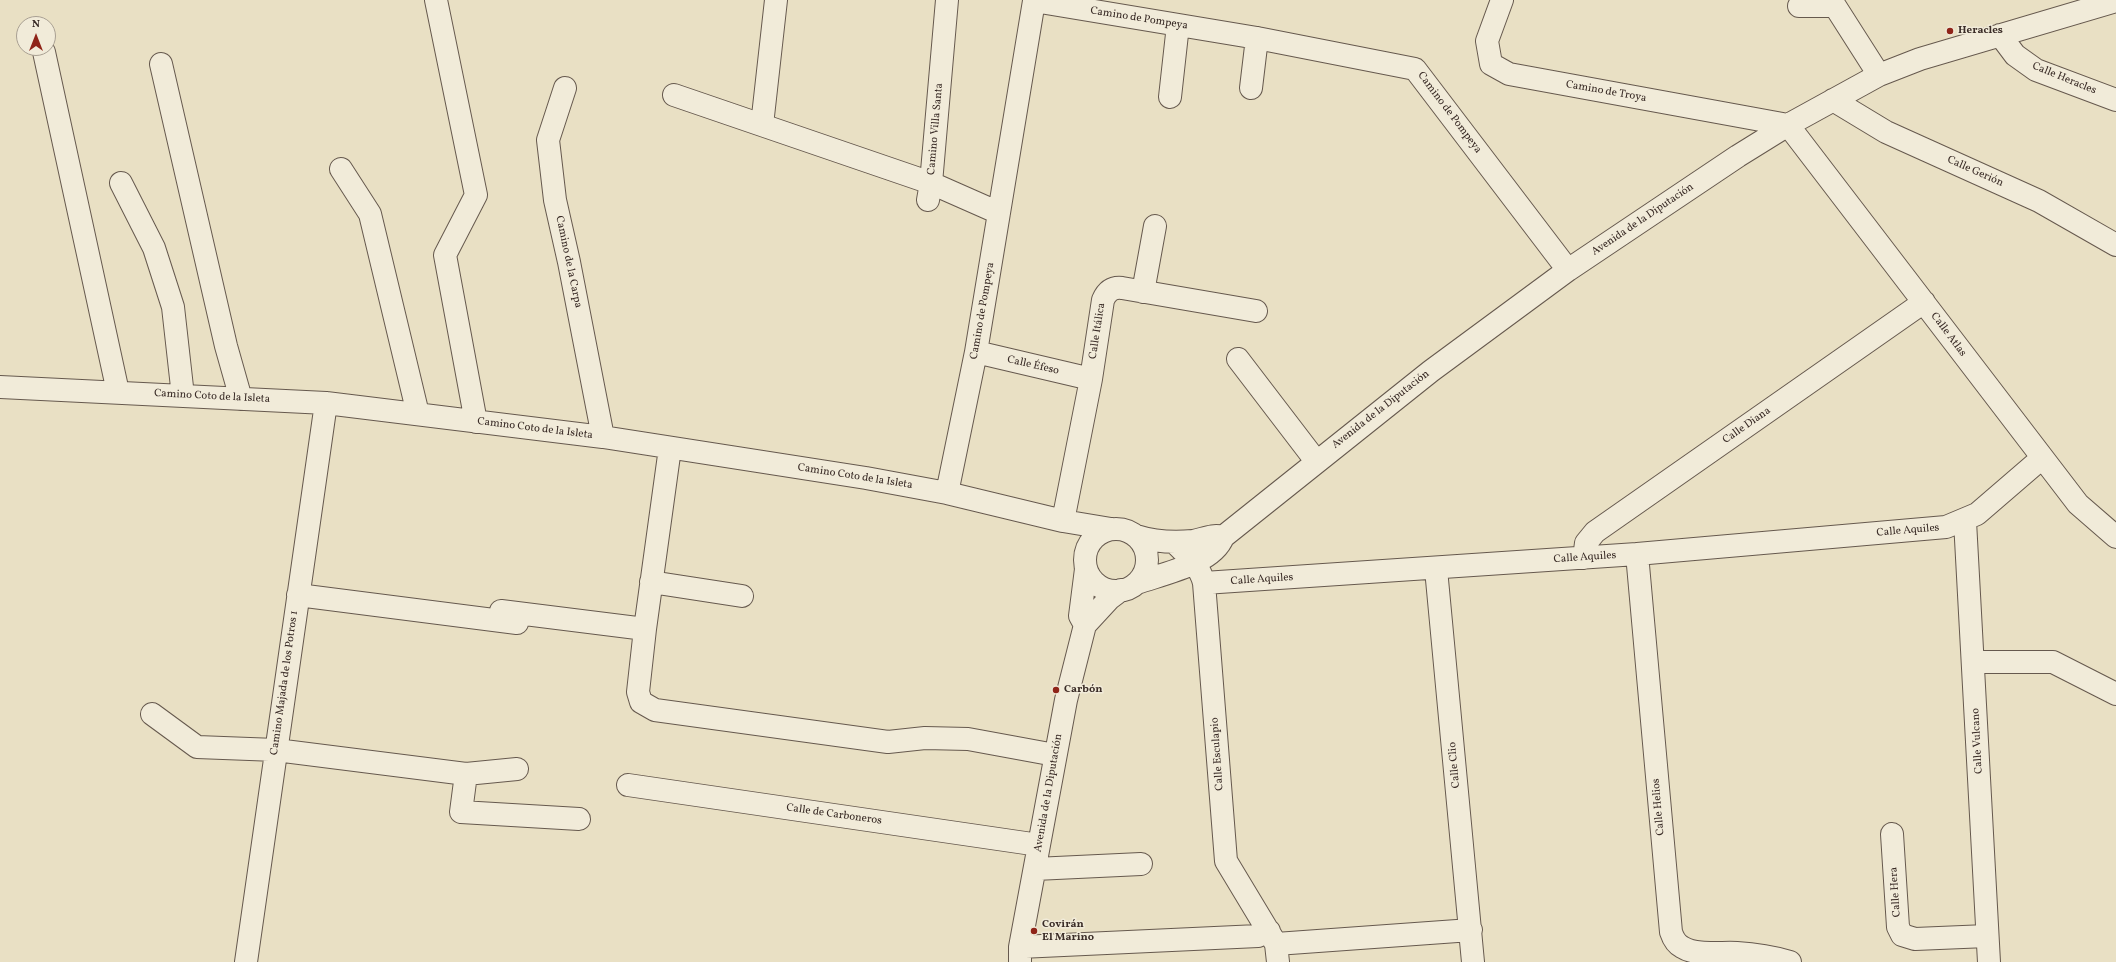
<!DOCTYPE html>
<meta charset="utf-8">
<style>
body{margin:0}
#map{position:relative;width:2116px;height:962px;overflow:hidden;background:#e9e0c4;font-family:Vollkorn,serif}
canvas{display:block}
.north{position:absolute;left:16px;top:16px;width:40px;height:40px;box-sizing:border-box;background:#f1ebd9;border:1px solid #a89f92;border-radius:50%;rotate:0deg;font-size:11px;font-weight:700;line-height:16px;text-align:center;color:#3a2c27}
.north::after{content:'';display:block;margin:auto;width:14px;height:18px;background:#8f2418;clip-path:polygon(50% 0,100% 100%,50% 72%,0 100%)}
</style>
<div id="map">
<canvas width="2116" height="962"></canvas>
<div class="north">N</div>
</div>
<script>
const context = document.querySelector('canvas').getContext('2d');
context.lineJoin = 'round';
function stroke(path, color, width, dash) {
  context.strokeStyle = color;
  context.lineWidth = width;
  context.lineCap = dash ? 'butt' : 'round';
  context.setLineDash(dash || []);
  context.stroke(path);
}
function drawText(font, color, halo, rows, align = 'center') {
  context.font = font + ' Vollkorn,serif';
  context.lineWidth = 3;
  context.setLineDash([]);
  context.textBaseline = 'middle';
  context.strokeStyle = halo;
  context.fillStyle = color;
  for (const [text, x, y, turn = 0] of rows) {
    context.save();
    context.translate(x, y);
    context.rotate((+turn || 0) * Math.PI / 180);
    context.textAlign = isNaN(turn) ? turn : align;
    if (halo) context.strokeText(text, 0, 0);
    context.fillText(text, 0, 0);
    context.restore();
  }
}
const minor = new Path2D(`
 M 436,0 L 476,195 L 445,255 L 476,422
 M 947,0 L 931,183 L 999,213
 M 1502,0 L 1487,41 L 1491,64 L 1509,74 L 1788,125 L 2078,504 L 2116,537
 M 1799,6 L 1835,6 L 1879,75
 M 2000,35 L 2015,55 L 2036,70 L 2116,100
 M 44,52 L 118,392
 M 161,64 L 226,346 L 241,399
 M 565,88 L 548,140 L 555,200 L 569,262 L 603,437
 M 1251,88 L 1257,38
 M 674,95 L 931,183 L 928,200
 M 1170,97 L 1178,25
 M 1833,100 L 1886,132 L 2039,201 L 2116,245
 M 762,125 L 776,0
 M 341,169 L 370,214 L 418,414
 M 121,183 L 154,248 L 173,307 L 183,396
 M 1143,292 L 1155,226
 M 976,352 L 1091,379
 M 1238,359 L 1316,461
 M 0,387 L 326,403 L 603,437 L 866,478 L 947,493 L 1063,521 L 1111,529
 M 670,448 L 645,629 L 638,692 L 641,702 L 655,710 L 888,742 L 925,738 L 968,739 L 1055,755
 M 947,493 L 976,352 L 1034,1 L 1257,38 L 1415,69 L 1568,270
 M 1063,521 L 1091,379 L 1103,300 C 1107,291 1113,287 1122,288 L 1256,311
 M 1965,521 L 1989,962
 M1085 560a31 31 0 1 1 62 0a31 31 0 1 1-62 0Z
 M 1136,536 C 1155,542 1173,543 1193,541 C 1204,539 1212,534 1223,537
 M 1174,542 C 1186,554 1200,566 1204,583 L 1226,861 L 1276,944 L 1278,962
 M 1637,554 L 1671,932 C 1673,938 1676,944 1682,947 C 1696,956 1721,952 1737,953 C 1755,954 1773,957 1790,962
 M 1584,558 L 1586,543 L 1595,532 L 1924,302
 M 1436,569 L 1473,962
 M 651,582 L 742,596
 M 1137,583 C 1162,574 1213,564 1223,537 L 1431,371 L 1568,270 L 1738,156 L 1788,125 L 1879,75 L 1920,59 L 2116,1
 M 1204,583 L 1637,554 L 1946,527 L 1977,514 L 2042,458
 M 298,595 L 517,623
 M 501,611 L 645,629
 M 1085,625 L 1080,616 L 1086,569
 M 1973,662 L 2053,662 L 2116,694
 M 152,714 L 197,747 L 276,750 L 466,774 L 461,812 L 579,819
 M 466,774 L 517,769
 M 628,785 L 1039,845
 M 1892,834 L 1898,927 L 1902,935 L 1915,939 L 1987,936
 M 1035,869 L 1141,864
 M 1276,944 L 1471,930
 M 1020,947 L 1258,936 L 1269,931
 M 246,962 L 326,403
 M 1020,962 L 1020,947 L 1066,700 L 1085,625 L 1109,599 L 1121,590`);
stroke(minor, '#66594e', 24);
stroke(minor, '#f1ebd9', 22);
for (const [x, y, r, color] of [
 [1950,31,4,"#8f2418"],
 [1056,690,4,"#8f2418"],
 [1034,931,4,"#8f2418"]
]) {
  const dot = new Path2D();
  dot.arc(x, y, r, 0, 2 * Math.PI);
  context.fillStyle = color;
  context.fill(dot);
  stroke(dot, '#f1ebd9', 1.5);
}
drawText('11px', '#3a2c27', '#f1ebd9', [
 ["Camino de Pompeya",1139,19,9],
 ["Calle Heracles",2064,79,22],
 ["Camino de Troya",1606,92,10],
 ["Camino de Pompeya",1449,113,53],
 ["Camino Villa Santa",936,129,-85],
 ["Calle Gerión",1975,172,24],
 ["Avenida de la Diputación",1643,220,-34],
 ["Camino de la Carpa",568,262,78],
 ["Camino de Pompeya",983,311,-80],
 ["Calle Itálica",1098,331,-81],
 ["Calle Atlas",1948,335,53],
 ["Calle Éfeso",1033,366,13],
 ["Camino Coto de la Isleta",212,397,3],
 ["Avenida de la Diputación",1381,410,-38],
 ["Calle Diana",1747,426,-35],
 ["Camino Coto de la Isleta",535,429,7],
 ["Camino Coto de la Isleta",855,477,9],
 ["Calle Aquiles",1908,531,-5],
 ["Calle Aquiles",1585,558,-4],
 ["Calle Aquiles",1262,580,-4],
 ["Camino Majada de los Potros 1",285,683,-82],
 ["Calle Vulcano",1978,741,-93],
 ["Calle Esculapio",1218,754,-94],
 ["Calle Clio",1455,765,-95],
 ["Avenida de la Diputación",1049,793,-80],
 ["Calle Helios",1659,807,-95],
 ["Calle de Carboneros",834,815,8],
 ["Calle Hera",1896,892,-94]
]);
drawText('bold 11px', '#3a2c27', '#f1ebd9', [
 ["Heracles",1958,31],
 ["Carbón",1064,690],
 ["Covirán",1042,925],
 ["El Marino",1042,938]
], 'left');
</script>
